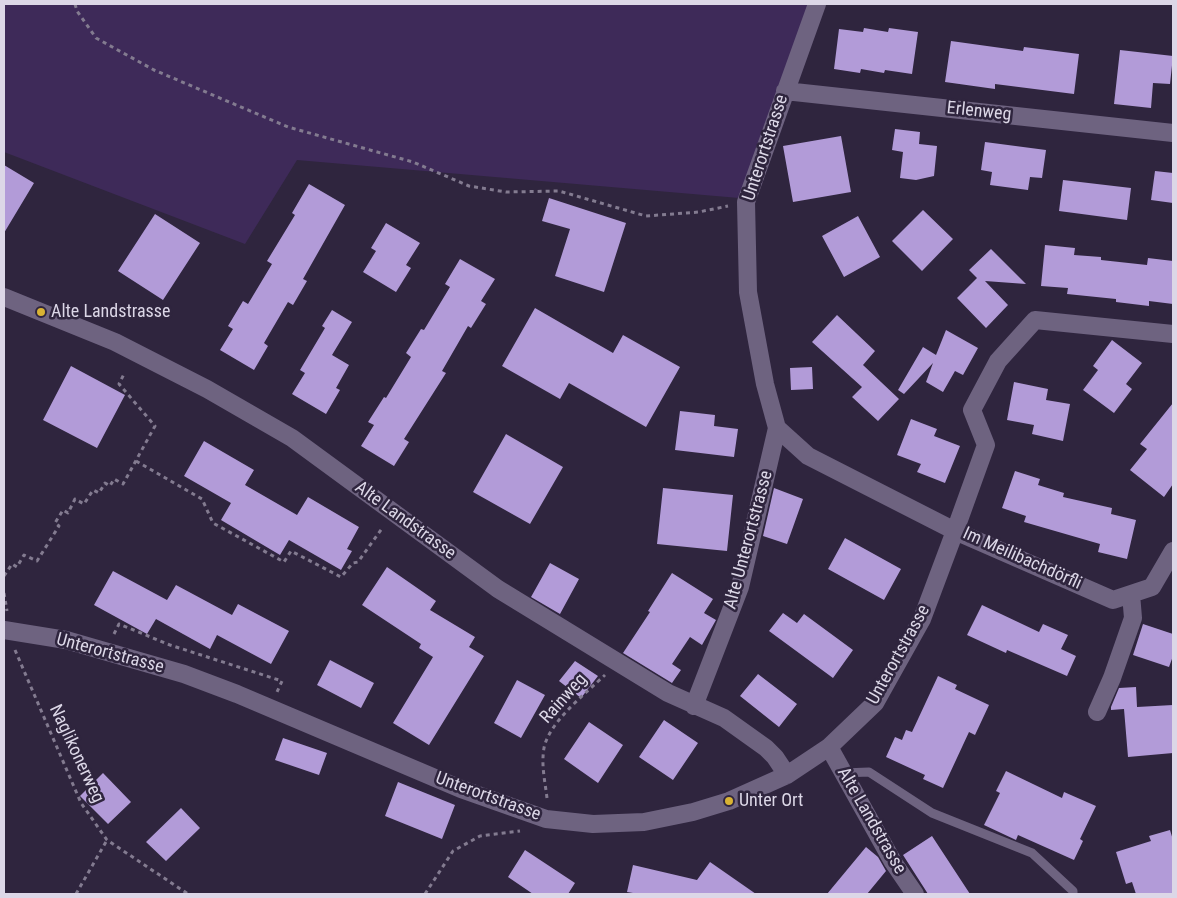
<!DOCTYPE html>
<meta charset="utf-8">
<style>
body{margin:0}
#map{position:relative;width:1177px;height:898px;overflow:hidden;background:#2f253e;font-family:"Roboto Condensed",sans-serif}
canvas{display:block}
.frame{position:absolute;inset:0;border:5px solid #dcd7e7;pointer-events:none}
</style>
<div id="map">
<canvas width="1177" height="898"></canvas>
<div class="frame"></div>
</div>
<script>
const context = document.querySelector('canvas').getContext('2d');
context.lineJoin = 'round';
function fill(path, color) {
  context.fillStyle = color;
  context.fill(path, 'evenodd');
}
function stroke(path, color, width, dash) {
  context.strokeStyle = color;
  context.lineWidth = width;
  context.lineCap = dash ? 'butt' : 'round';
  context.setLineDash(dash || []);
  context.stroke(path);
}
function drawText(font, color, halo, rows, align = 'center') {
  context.font = font + ' "Roboto Condensed",sans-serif';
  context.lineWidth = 5;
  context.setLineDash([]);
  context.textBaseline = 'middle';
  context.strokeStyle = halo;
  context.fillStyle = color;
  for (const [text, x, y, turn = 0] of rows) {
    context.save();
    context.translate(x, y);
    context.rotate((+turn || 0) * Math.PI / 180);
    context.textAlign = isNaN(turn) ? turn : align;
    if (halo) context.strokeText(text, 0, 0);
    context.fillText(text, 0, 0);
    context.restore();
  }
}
fill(new Path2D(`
 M 4,4 L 809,4 L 739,198 L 297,160 L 245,244 L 4,152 Z`), '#3e2a59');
fill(new Path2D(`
 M 864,28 L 888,32 L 889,28 L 918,32 L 912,74 L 885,70 L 884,73 L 861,69 L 860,73 L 834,69 L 839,29 L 863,32 Z
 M 951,41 L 1023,51 L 1024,47 L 1079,54 L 1074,94 L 995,84 L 995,89 L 945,82 Z
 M 1120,50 L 1173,56 L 1170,84 L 1153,83 L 1151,108 L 1114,104 Z
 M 895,129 L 920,132 L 919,144 L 937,146 L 934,176 L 916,180 L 900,178 L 903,152 L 892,150 Z
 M 841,136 L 851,192 L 793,202 L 783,146 Z
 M 985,142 L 1046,150 L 1042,178 L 1030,177 L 1028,190 L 990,185 L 992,172 L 981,170 Z
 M 4,165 L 34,183 L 4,233 Z
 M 1155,171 L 1173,173 L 1173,203 L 1151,200 Z
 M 1063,180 L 1131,188 L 1127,220 L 1059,211 Z
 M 309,184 L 345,205 L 303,279 L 307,281 L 293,305 L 288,302 L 264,343 L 268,346 L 254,370 L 220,350 L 233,329 L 228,326 L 243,301 L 248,304 L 272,264 L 267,261 L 295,215 L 292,213 Z
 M 549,198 L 626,223 L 604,292 L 555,276 L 570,229 L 542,221 Z
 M 923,210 L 953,239 L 922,271 L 892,241 Z
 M 155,214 L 200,243 L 163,300 L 118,271 Z
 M 858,216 L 880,257 L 844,277 L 822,236 Z
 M 386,223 L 420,243 L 406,265 L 411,268 L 396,292 L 363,272 L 376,251 L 371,248 Z
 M 1045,245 L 1075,248 L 1074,255 L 1101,257 L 1101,260 L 1147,265 L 1148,258 L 1173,261 L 1173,304 L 1149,301 L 1149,306 L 1116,302 L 1116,299 L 1067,294 L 1068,288 L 1041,286 Z
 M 991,249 L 1026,284 L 985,281 L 1008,305 L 986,328 L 957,298 L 977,278 L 969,270 Z
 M 460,259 L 495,279 L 481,301 L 486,304 L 471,328 L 468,326 L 442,371 L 446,373 L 404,439 L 409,442 L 394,466 L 361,446 L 374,425 L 368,422 L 384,397 L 386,398 L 411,357 L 406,353 L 421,329 L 424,330 L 450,287 L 445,284 Z
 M 535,308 L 613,353 L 623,335 L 680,367 L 646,427 L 569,383 L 560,399 L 502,366 Z
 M 332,310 L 352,322 L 332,355 L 349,365 L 336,388 L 340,390 L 326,414 L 292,394 L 305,373 L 300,370 L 325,328 L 322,326 Z
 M 837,315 L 875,351 L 863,365 L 899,399 L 878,421 L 852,397 L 862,387 L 812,342 Z
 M 946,330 L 978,348 L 963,375 L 955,371 L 943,392 L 926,382 L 933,363 L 904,394 L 898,390 L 923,347 L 936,355 Z
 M 1112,340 L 1142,363 L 1126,384 L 1132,389 L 1114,413 L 1083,390 L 1098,370 L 1093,366 Z
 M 71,366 L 125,395 L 97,448 L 43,420 Z
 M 812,367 L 813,389 L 791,390 L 790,368 Z
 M 1014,382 L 1048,389 L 1046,400 L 1070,404 L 1063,441 L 1032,434 L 1034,425 L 1007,420 Z
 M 1173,403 L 1173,484 L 1164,497 L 1130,470 L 1147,449 L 1140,444 Z
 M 680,411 L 715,415 L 714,426 L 738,429 L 734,457 L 675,450 Z
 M 911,419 L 937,429 L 934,436 L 960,446 L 945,483 L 917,472 L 921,464 L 897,455 Z
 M 506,434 L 563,467 L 530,524 L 473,492 Z
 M 204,441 L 254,470 L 245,485 L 297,515 L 308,497 L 359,527 L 347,549 L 352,551 L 341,570 L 289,540 L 280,555 L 221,520 L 231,503 L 184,476 Z
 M 1015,471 L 1040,479 L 1038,485 L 1064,493 L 1063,497 L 1112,508 L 1111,514 L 1136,520 L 1127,559 L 1098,552 L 1100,544 L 1024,522 L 1026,516 L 1002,508 Z
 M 663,488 L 733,495 L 727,551 L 657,544 Z
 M 774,488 L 803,499 L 787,544 L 763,536 Z
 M 845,538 L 901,569 L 884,600 L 828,569 Z
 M 550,563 L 579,579 L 560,614 L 531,597 Z
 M 387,567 L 436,601 L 430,610 L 475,637 L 469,647 L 484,656 L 429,745 L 393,723 L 433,657 L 419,648 L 421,644 L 362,605 Z
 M 113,571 L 167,600 L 176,585 L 232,615 L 238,604 L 289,631 L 271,664 L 217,635 L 210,649 L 156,619 L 147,634 L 94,605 Z
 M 672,573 L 713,599 L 704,613 L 716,620 L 702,645 L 690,637 L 672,664 L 681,670 L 672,683 L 623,653 L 650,612 L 648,611 Z
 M 982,605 L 1039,632 L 1043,624 L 1068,635 L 1061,649 L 1076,656 L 1067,676 L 1007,650 L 1006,653 L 967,635 Z
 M 783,613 L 797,623 L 804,614 L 853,650 L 833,678 L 769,631 Z
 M 1143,624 L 1173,634 L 1173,656 L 1169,667 L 1133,655 Z
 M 330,660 L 374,683 L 361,708 L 317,685 Z
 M 575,661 L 598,676 L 581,698 L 559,681 Z
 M 758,674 L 797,704 L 779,727 L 740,696 Z
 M 938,676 L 957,685 L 955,689 L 989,705 L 975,735 L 969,732 L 943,788 L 923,779 L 925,775 L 886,757 L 895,737 L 902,740 L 906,730 L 912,732 Z
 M 517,680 L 545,695 L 521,738 L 494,723 Z
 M 1136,687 L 1137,707 L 1173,705 L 1173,753 L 1128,757 L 1124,709 L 1111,710 L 1111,707 L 1119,688 Z
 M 664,720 L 698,743 L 673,780 L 639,757 Z
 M 589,722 L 623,745 L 598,783 L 564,759 Z
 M 283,738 L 327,753 L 319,775 L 275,760 Z
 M 1006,771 L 1062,798 L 1064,792 L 1096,806 L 1080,839 L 1083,841 L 1074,860 L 1018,835 L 1016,840 L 984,825 L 1000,793 L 996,791 Z
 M 103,773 L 131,802 L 108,824 L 80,796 Z
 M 398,782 L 455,805 L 442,839 L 385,816 Z
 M 181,808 L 200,828 L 166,861 L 146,842 Z
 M 1170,830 L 1173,840 L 1173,894 L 1136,894 L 1132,882 L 1126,884 L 1116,852 L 1151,841 L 1149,836 Z
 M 932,836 L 970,894 L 928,894 L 903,855 Z
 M 866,847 L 878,857 L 886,871 L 867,894 L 827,894 Z
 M 525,850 L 575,883 L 568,894 L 533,894 L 508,877 Z
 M 710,862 L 756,894 L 639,894 L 627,892 L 633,865 L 697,880 Z`), '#b29bd8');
stroke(new Path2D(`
 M 75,4 L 77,11 L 96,38 L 154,70 L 288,127 L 413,162 L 469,186 L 506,192 L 559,191 L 646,216 L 699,212 L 728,206
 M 136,461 L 202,499 L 213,523 L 284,562 L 291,551 L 341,577 L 353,563 L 358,562 L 383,527
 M 4,576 L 12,564 L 17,567 L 24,555 L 37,561 L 59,526 L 55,523 L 63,510 L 68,513 L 75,499 L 84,504 L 93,490 L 99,493 L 105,483 L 110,486 L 114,479 L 123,484 L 155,426 L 119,384 L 124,374
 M 4,593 L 7,611
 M 114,634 L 119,624 L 170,645 L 282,681 L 277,692
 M 15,650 L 81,803 L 107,840 L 188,894
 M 547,798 C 545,781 541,765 544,748 C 549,722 586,693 605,675
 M 76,894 L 107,840
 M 425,894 L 453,851 L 480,836 L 520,831`), '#837b90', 3, [4, 4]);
stroke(new Path2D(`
 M 843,773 L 869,772 L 932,813 L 1032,853 L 1073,891 L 1073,894`), '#6e6380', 9);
stroke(new Path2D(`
 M 785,91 L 1173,133
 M 4,297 L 115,342 L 207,389 L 292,438 L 498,589 L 668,693 L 724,718 L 766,748 L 775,757 L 787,775
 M 1173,334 L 1035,320 L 998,361 L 972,410 L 986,445 L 955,531 L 1113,600 L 1152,587 L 1173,551
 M 4,630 L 66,640 L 184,674 L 237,694 L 461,789 L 546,819 L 593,824 L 644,822 L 693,812 L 729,801 L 787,775 L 829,747 L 875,703 L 922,619 L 955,531 L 808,456 L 777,428 L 765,384 L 748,292 L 746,202 L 817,4
 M 694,706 L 740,587 L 777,428
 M 1097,712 L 1112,678 L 1133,618 L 1131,594
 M 829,747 L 893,862 L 915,894`), '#6e6380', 18);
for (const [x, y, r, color] of [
 [41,312,5,"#d9b334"],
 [729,801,5,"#d9b334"]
]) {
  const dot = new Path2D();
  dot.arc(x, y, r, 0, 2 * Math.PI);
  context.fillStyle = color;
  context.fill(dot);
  stroke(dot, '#2f253e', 2);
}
drawText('18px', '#dcd7e7', '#2f253e', [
 ["Erlenweg",979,112,6],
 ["Unterortstrasse",766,148,-72],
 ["Alte Landstrasse",405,521,36],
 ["Alte Unterortstrasse",749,540,-75],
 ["Im Meilibachdörfli",1022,559,24],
 ["Unterortstrasse",110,654,15],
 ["Unterortstrasse",899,655,-61],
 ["Rainweg",564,699,-48],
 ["Naglikonerweg",76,754,65],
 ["Unterortstrasse",488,797,20],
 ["Alte Landstrasse",871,821,60]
]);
drawText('18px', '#dcd7e7', '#2f253e', [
 ["Alte Landstrasse",51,312],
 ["Unter Ort",739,801]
], 'left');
</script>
